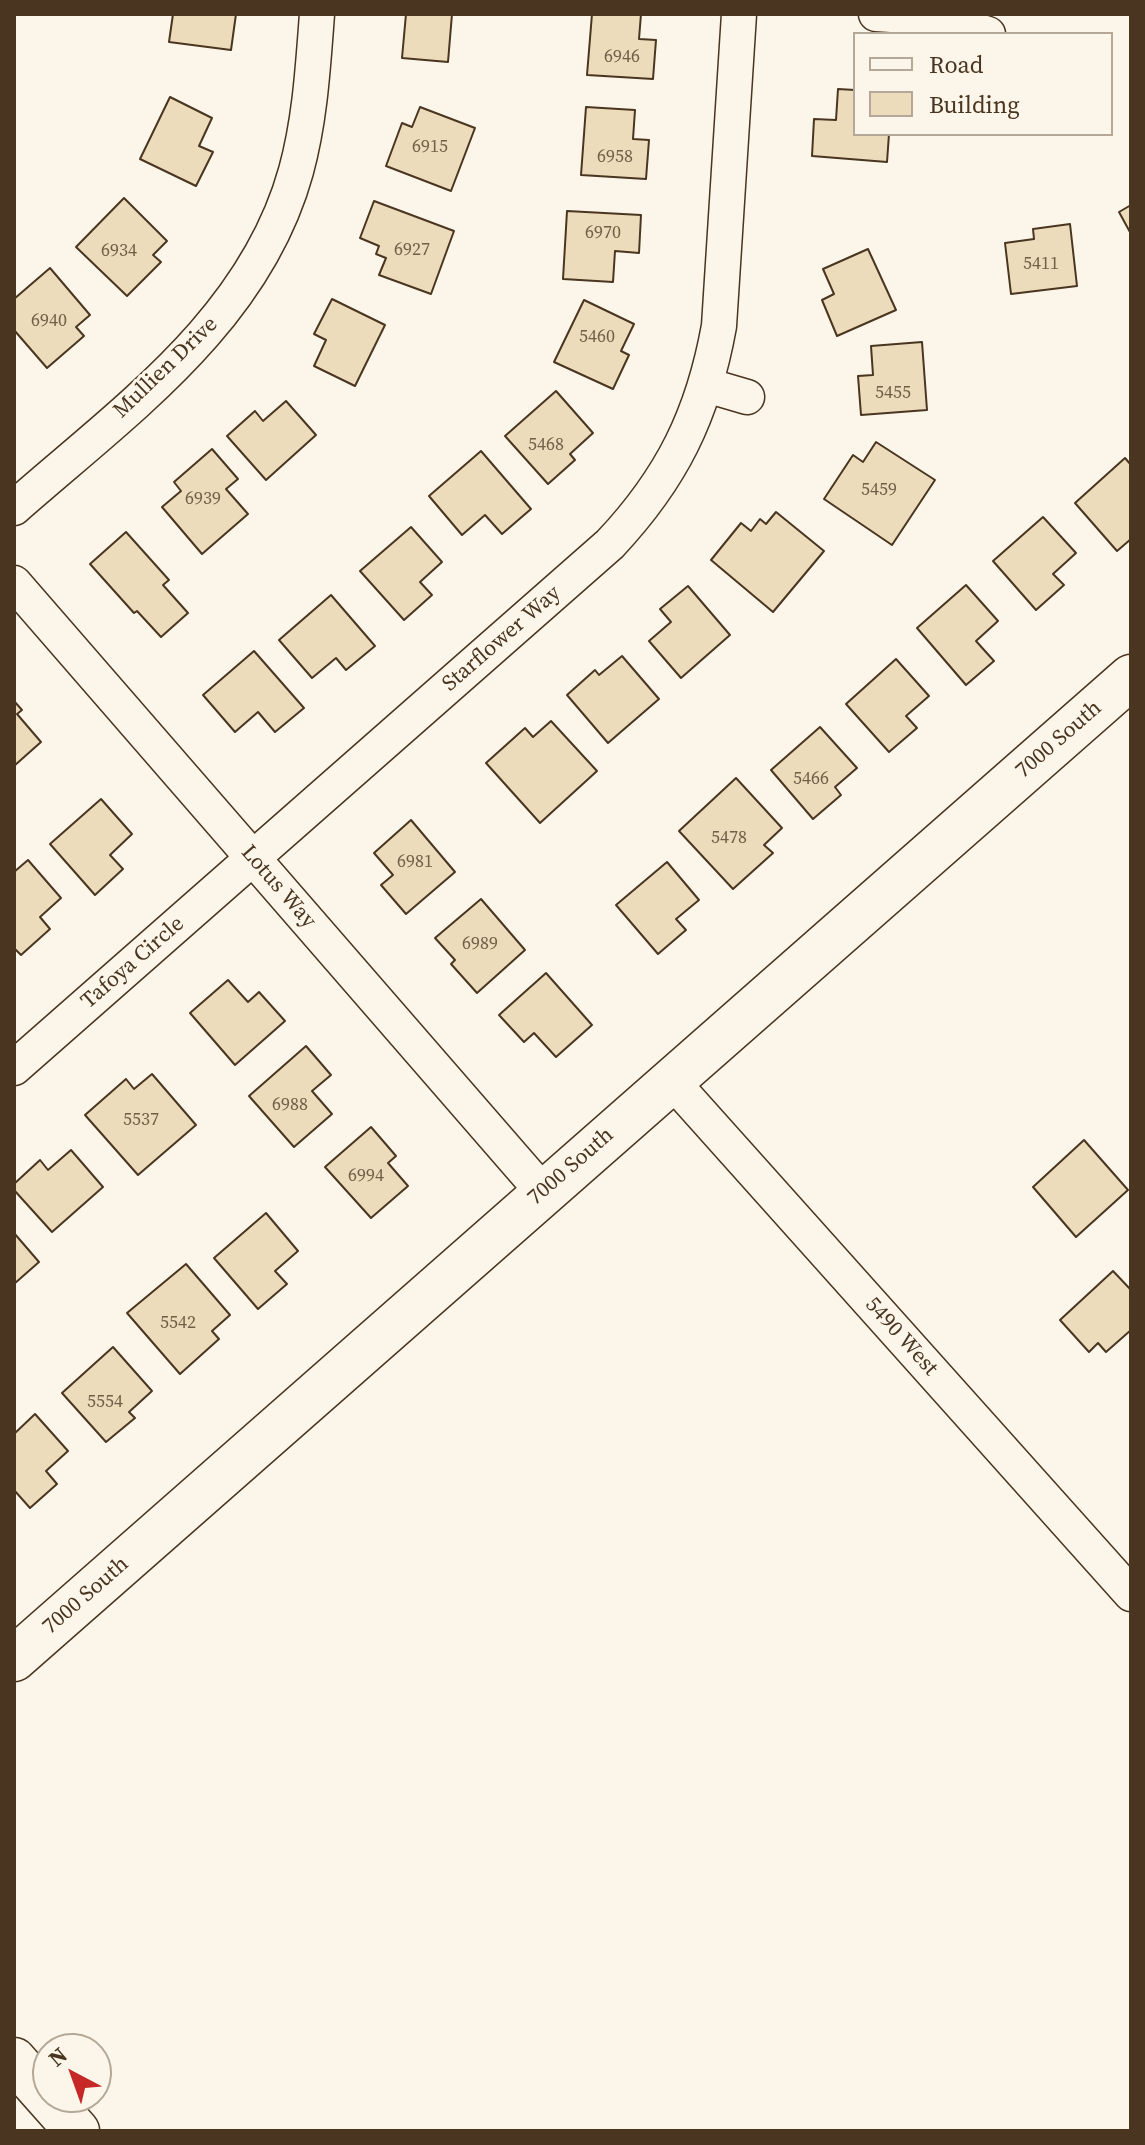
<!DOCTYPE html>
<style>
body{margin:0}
#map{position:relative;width:1145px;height:2145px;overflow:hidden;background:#fbf6e9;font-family:"Source Serif 4",serif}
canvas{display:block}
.frame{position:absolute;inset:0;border:16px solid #4a3520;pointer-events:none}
.legend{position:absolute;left:853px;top:32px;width:260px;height:104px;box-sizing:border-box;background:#fbf6e9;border:2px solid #b4a999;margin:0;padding:10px 14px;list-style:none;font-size:24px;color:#4a3520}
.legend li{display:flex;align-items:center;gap:16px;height:40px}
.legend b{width:40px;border:2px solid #b4a999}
.north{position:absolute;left:32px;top:2033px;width:80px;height:80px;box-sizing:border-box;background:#fbf6e9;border:2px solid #b4a999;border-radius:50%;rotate:319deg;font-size:22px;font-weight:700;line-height:32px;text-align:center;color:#4a3520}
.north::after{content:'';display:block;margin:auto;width:28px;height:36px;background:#c62828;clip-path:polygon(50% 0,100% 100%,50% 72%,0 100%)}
</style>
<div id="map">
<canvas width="1145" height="2145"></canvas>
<div class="frame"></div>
<ul class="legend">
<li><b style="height:10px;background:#fbf6e9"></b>Road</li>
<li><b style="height:22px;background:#ecdcbc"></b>Building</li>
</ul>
<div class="north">N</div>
</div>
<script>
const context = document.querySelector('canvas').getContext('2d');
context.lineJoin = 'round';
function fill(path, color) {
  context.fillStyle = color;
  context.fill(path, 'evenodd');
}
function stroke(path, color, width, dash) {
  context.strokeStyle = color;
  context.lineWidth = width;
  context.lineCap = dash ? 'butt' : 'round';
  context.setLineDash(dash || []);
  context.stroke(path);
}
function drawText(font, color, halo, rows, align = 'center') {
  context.font = font + ' "Source Serif 4",serif';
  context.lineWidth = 6;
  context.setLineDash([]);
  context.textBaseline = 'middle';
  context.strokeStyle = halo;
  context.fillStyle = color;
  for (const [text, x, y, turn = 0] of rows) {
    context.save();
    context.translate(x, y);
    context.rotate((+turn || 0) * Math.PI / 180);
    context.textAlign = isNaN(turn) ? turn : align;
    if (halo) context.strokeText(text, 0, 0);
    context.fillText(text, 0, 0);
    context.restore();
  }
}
const building = new Path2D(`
 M 173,14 L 236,14 L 231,50 L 169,42 Z
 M 406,14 L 452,14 L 448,62 L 402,58 Z
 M 592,14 L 641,14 L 639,39 L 656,40 L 653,79 L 587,75 Z
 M 838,89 L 855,90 L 855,134 L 889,134 L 887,162 L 812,156 L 814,119 L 836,120 Z
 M 170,97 L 212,118 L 199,146 L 213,152 L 196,186 L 140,159 Z
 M 420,107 L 475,128 L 451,191 L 386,166 L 402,123 L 412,127 Z
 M 586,107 L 635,110 L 633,139 L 649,140 L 646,179 L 581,175 Z
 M 124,198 L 167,241 L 153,255 L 161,262 L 127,296 L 76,247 Z
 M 374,201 L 454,231 L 431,294 L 379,275 L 386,258 L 376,254 L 379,246 L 360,238 Z
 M 1131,205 L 1131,234 L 1119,212 Z
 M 567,211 L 641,215 L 639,253 L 615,251 L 613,282 L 563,279 Z
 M 1070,224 L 1077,286 L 1011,294 L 1005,243 L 1034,239 L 1033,229 Z
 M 868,249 L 896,310 L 837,336 L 822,300 L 834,294 L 823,269 Z
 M 50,268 L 90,315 L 76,327 L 84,336 L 47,368 L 14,330 L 14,299 Z
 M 332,299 L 385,325 L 355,386 L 314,366 L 326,340 L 314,334 Z
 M 584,300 L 634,324 L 621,351 L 629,355 L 613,389 L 554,362 Z
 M 922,342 L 927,410 L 861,415 L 858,376 L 873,375 L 871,346 Z
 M 556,391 L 593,433 L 570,454 L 575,460 L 548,484 L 505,436 Z
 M 286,401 L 316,435 L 266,480 L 227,436 L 255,411 L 263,421 Z
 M 876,442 L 935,480 L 892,545 L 824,499 L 853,455 L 863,462 Z
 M 212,449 L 238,479 L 226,489 L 248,514 L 202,554 L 162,507 L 181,491 L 174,482 Z
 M 481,451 L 531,509 L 502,534 L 485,515 L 462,535 L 429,496 Z
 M 1125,458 L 1131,465 L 1131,539 L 1117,551 L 1075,503 Z
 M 776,512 L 824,551 L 773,612 L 711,560 L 741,523 L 751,531 L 760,519 L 766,524 Z
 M 1043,517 L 1076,553 L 1053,574 L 1064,585 L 1036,610 L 993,561 Z
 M 411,527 L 442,562 L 420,582 L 432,595 L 404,620 L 360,571 Z
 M 126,532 L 169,580 L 163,585 L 188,613 L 161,637 L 137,611 L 134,613 L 90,564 Z
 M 966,585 L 998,621 L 976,641 L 994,661 L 966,685 L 917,628 Z
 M 688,586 L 730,635 L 681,678 L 649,641 L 671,622 L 660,609 Z
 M 331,595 L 375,646 L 346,670 L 336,658 L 312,678 L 279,640 Z
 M 254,651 L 304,708 L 275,732 L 258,712 L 235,732 L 203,695 Z
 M 622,656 L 659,699 L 608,743 L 567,695 L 595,670 L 599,675 Z
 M 896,659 L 929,696 L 906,716 L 917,728 L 889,752 L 846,704 Z
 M 14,701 L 22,710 L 17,714 L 41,742 L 14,766 Z
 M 551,721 L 597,771 L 540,823 L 486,763 L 525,728 L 533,737 Z
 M 820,727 L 857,768 L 835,787 L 841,795 L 813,819 L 771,770 Z
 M 736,778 L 782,828 L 764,845 L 773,853 L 733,889 L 679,831 Z
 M 101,799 L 132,834 L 110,855 L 123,869 L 95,895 L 50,844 Z
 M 411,820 L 455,872 L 406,914 L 381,885 L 393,875 L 374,853 Z
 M 28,860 L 61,898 L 40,917 L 50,929 L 21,955 L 14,948 L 14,872 Z
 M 667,862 L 699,900 L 676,919 L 686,930 L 658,954 L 616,905 Z
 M 481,899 L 525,950 L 477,993 L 451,964 L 455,960 L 435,938 Z
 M 546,973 L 592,1025 L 556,1057 L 534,1033 L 524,1042 L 499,1015 Z
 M 228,980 L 248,1002 L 259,992 L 285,1021 L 235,1065 L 190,1013 Z
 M 306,1046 L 331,1075 L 312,1091 L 332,1114 L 294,1147 L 249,1096 Z
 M 152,1074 L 196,1125 L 138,1175 L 85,1115 L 126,1079 L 134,1089 Z
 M 371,1127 L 396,1156 L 388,1163 L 408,1186 L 371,1218 L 325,1167 Z
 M 1084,1140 L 1128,1190 L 1076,1237 L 1033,1187 Z
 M 71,1150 L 103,1187 L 52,1232 L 14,1190 L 14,1184 L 40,1160 L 48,1170 Z
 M 266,1213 L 298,1251 L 275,1271 L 287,1284 L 258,1309 L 214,1258 Z
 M 14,1233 L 39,1262 L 14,1284 Z
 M 186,1264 L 230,1315 L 212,1331 L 219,1339 L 180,1374 L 127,1313 Z
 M 1113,1271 L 1131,1290 L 1131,1330 L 1106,1352 L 1098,1343 L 1089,1352 L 1060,1320 Z
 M 113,1347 L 152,1391 L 129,1412 L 135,1418 L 106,1442 L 62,1393 Z
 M 35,1414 L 68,1451 L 46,1471 L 57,1484 L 30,1508 L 14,1490 L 14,1434 Z`);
fill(building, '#ecdcbc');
stroke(building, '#4a3520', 2);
const street = new Path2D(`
 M 876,14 L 938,18 L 988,34
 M 706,385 L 747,397
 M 14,508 C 124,411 255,320 296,171 C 310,120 313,67 317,14
 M 14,583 L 543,1192
 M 14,1068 L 610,544 C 672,478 703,415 719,326 L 739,14
 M 671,1080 L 1131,1594`);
const secondary = new Path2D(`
 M 14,1659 L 1131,677
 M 14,2060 L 77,2131`);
stroke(street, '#4a3520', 37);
stroke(secondary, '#4a3520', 47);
stroke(street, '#fbf6e9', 34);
stroke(secondary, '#fbf6e9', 44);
drawText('18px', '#725f47', null, [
 ["6946",622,57],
 ["6915",430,147],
 ["6958",615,157],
 ["6970",603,233],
 ["6927",412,250],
 ["6934",119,251],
 ["5411",1041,264],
 ["6940",49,321],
 ["5460",597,337],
 ["5455",893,393],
 ["5468",546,445],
 ["5459",879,490],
 ["6939",203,499],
 ["5466",811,779],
 ["5478",729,838],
 ["6981",415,862],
 ["6989",480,944],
 ["6988",290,1105],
 ["5537",141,1120],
 ["6994",366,1176],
 ["5542",178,1323],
 ["5554",105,1402]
]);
drawText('22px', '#4a3520', '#fbf6e9', [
 ["Mullien Drive",166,368,-44],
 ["Starflower Way",502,639,-41],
 ["7000 South",1059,740,-41],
 ["Lotus Way",278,887,49],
 ["Tafoya Circle",133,963,-41],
 ["7000 South",571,1167,-41],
 ["5490 West",901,1337,48],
 ["7000 South",86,1596,-41]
]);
</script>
